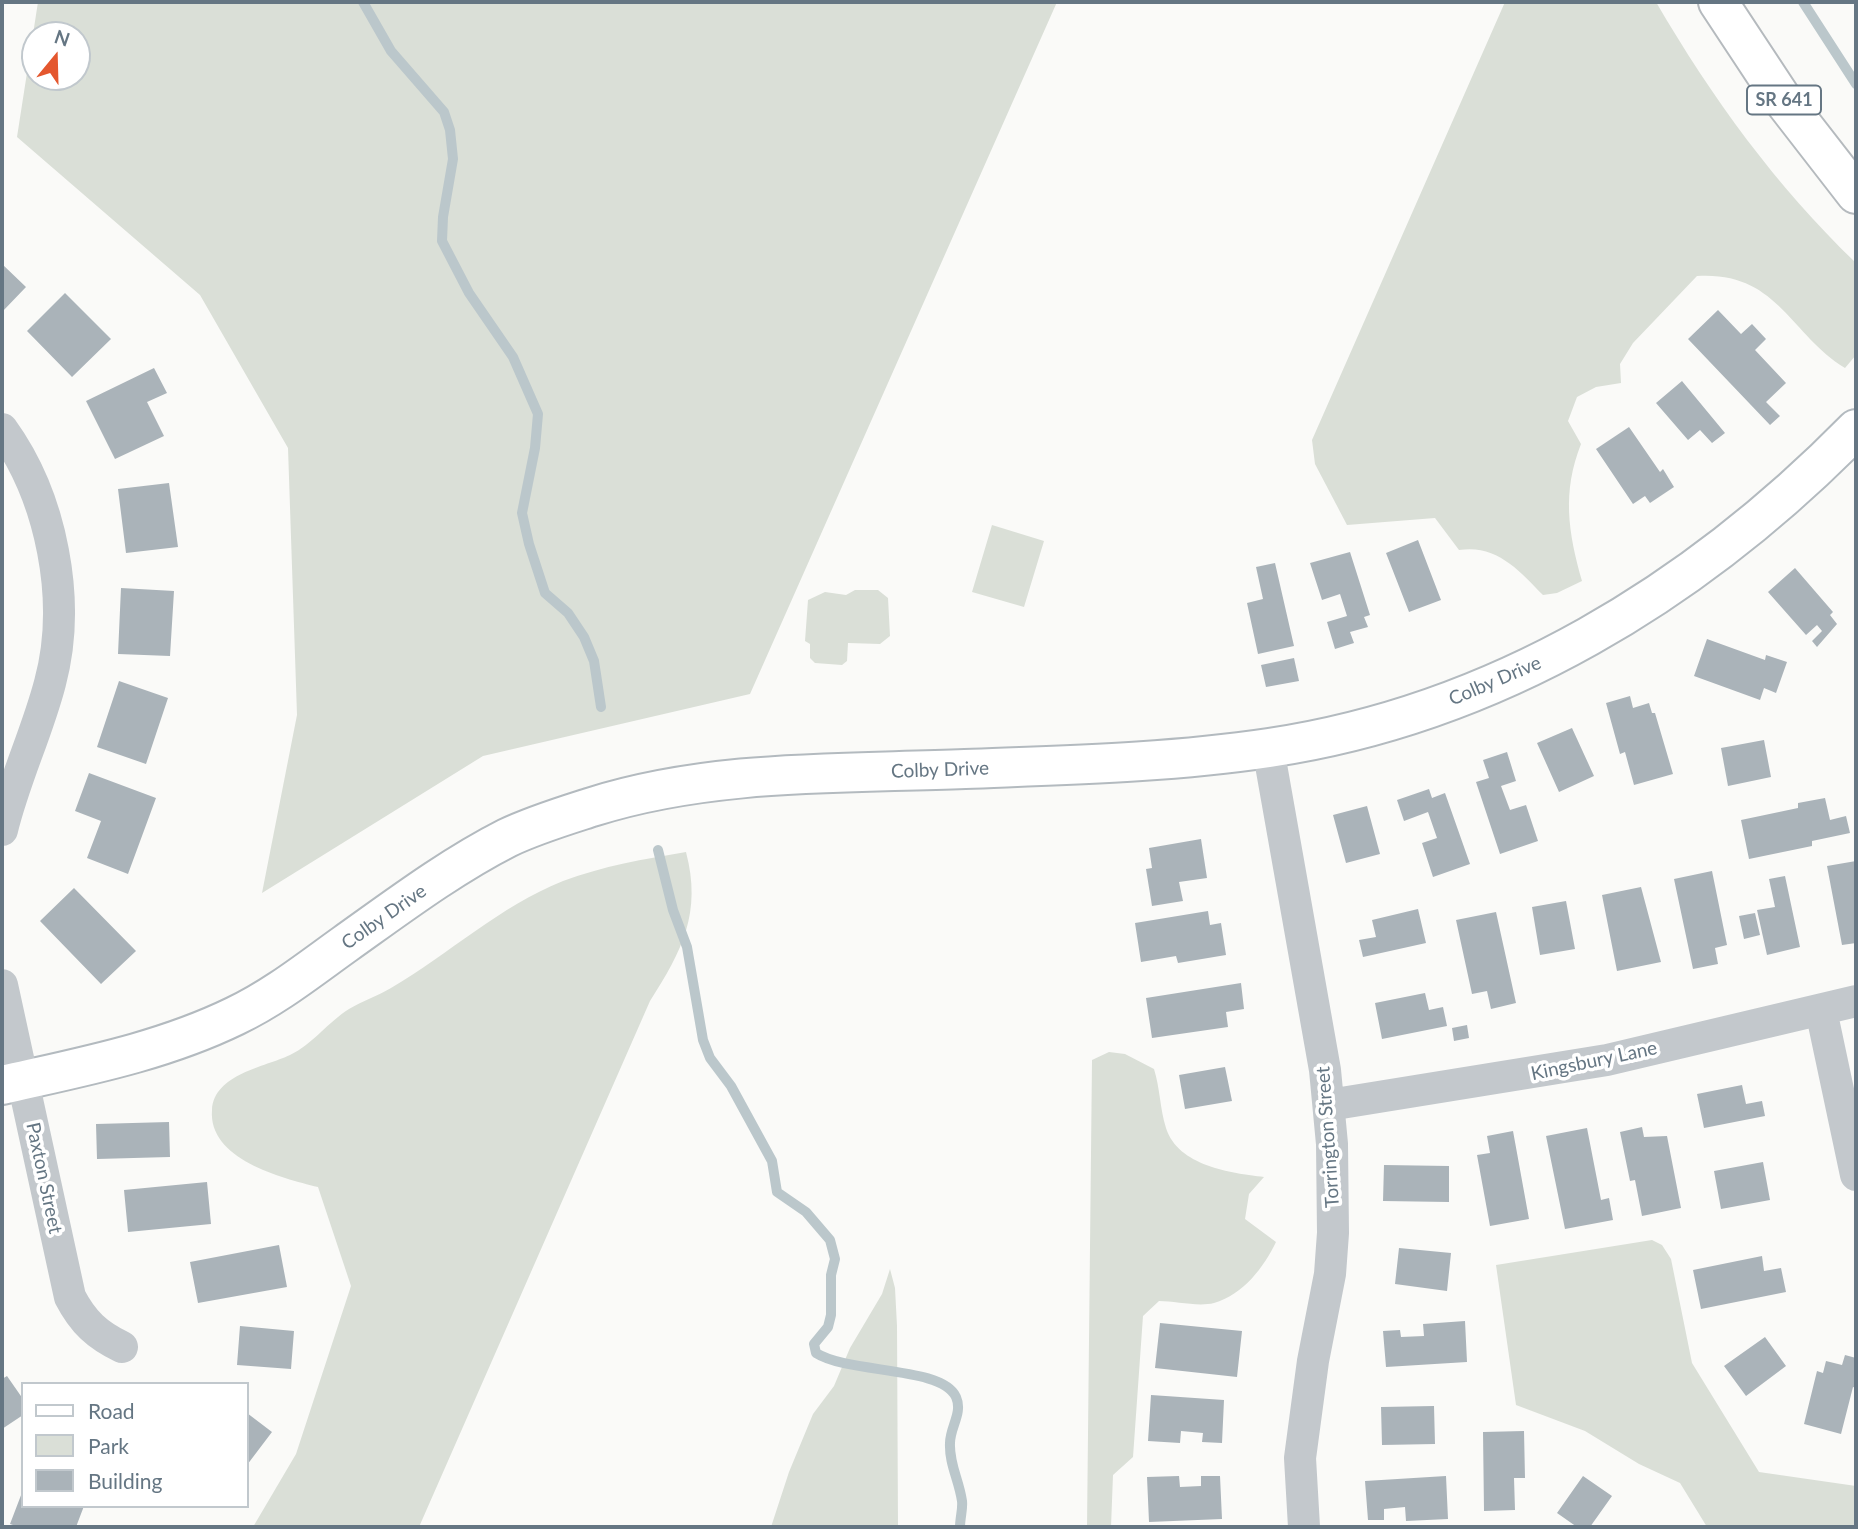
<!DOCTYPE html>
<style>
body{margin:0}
#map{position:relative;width:1858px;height:1529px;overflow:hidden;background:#fafaf8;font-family:Lato,sans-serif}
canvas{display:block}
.frame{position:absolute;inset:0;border:4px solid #657683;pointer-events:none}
.legend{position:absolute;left:21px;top:1382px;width:228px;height:126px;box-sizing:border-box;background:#fff;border:2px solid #c1c8cd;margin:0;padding:9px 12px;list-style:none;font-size:21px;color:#657683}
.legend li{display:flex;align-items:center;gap:14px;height:35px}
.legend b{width:35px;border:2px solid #c1c8cd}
.north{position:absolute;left:21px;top:21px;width:70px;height:70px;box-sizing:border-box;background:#fff;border:2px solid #c1c8cd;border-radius:50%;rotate:19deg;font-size:19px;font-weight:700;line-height:28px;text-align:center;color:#657683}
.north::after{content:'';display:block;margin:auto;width:24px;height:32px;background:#e4572e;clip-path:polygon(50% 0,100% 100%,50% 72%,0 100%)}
</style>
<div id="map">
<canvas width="1858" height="1529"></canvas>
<div class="frame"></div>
<ul class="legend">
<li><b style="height:9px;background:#fff"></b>Road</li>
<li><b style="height:19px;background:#dadfd7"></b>Park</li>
<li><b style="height:19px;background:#aab3b9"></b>Building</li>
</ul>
<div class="north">N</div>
</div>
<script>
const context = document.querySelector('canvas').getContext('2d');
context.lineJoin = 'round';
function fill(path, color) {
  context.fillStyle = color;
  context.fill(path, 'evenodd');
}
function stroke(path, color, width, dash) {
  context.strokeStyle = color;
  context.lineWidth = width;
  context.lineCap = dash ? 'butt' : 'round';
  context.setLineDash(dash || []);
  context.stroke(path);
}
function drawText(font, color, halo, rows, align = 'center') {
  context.font = font + ' Lato,sans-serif';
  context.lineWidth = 7;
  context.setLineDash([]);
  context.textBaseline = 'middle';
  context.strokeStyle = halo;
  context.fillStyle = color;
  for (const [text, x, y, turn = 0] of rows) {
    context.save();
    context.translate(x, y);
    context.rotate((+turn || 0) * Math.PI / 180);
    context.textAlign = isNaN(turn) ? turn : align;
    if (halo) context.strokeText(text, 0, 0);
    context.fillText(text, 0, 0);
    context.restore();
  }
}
fill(new Path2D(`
 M 38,2 L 1057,2 L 750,694 L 483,756 L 262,893 L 297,715 L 288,448 L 200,295 L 17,137 ZM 77,35 L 77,77 L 35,77 L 35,35 Z
 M 1505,2 L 1656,2 C 1712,98 1776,186 1856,263 L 1856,355 L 1845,368 C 1789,333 1777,271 1697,276 L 1633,343 L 1620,364 L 1621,383 L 1596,387 L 1577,397 L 1568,421 L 1581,444 C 1562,492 1568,532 1582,581 L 1557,593 L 1543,595 C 1519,570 1496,544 1459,550 L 1435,518 L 1347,525 L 1315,464 L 1312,440 Z
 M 992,525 L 1044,541 L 1024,607 L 972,592 Z
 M 855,590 L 878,590 L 888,598 L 890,636 L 880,644 L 848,643 L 847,661 L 842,665 L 815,663 L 810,658 L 810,644 L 805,641 L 808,600 L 825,592 L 846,595 Z
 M 686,852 C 702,913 682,951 650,1001 L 419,1527 L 253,1527 L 296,1454 L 351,1286 L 318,1187 C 281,1178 208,1159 212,1110 C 214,1074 265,1067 290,1055 C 313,1044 328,1022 349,1009 C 362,1001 378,996 391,988 C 449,954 500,906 563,881 C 603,866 644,859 686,852 Z
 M 1109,1052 L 1125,1054 L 1154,1069 C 1160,1088 1160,1109 1166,1128 C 1178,1166 1231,1173 1264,1177 L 1249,1194 L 1245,1219 L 1276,1242 C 1264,1267 1243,1295 1214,1303 C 1198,1307 1175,1301 1159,1301 L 1143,1316 L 1133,1457 L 1113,1475 L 1111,1527 L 1087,1527 L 1092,1060 Z
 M 1652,1240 L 1662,1245 L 1671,1259 L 1692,1363 L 1759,1472 L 1856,1486 L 1856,1527 L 1707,1527 L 1680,1483 L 1639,1464 L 1585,1431 L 1516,1405 L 1496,1265 Z
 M 890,1269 L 895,1288 L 897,1326 L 898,1527 L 771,1527 L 789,1472 L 813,1414 L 834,1386 L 850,1348 L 882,1294 Z`), '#dadfd7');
stroke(new Path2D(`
 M 363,2 L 391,51 L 444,112 L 450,130 L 453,159 L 443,217 L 442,241 L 469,293 L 513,357 L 538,414 L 535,448 L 522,513 L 529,544 L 545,593 L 568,613 L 584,637 L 594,661 L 601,707
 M 1803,2 L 1856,84
 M 658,850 L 673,910 L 687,947 L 703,1040 L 710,1058 L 731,1086 L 772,1161 L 777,1192 L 806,1212 L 830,1240 L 835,1259 L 831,1275 L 831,1315 L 828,1327 L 814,1344 L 816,1353 C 849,1374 942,1366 956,1397 C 963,1413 950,1427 950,1443 C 949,1464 959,1480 962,1501 C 963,1509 960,1518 960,1527`), '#bbc7cb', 10);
fill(new Path2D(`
 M 2,264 L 26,287 L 2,312 Z
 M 65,293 L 111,339 L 72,377 L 27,331 Z
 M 1718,310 L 1741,334 L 1752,324 L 1766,339 L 1755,350 L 1786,383 L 1766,402 L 1780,416 L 1770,425 L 1688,339 Z
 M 154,368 L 167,393 L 147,402 L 164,436 L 115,459 L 86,401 Z
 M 1682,381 L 1725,433 L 1712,443 L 1700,430 L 1688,440 L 1656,403 Z
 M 1629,427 L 1660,472 L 1663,469 L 1674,487 L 1650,503 L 1645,496 L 1633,504 L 1596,449 Z
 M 169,483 L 178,547 L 126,553 L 118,489 Z
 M 1418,540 L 1441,600 L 1409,612 L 1386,553 Z
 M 1350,552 L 1370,615 L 1364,617 L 1368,627 L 1350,632 L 1354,643 L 1335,649 L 1327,622 L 1347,616 L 1340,594 L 1322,600 L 1310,563 Z
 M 1275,563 L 1294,646 L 1258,654 L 1247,603 L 1263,599 L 1256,567 Z
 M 1795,568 L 1833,612 L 1830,615 L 1837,624 L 1817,647 L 1812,641 L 1822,631 L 1817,625 L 1806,635 L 1768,592 Z
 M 121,588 L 174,591 L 170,656 L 118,654 Z
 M 1707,639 L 1765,660 L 1766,655 L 1787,662 L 1776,693 L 1764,688 L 1760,700 L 1694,676 Z
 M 1294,658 L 1299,681 L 1266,687 L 1261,665 Z
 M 119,681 L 168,698 L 146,764 L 97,747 Z
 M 1630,696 L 1633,708 L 1649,703 L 1652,713 L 1655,713 L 1673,774 L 1634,785 L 1625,752 L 1620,754 L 1606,703 Z
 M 1572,728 L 1594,776 L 1559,792 L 1537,743 Z
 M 1764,740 L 1771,777 L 1728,786 L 1721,748 Z
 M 1507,752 L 1516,781 L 1501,786 L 1510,810 L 1526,805 L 1538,841 L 1500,854 L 1476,782 L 1489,778 L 1483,760 Z
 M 89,773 L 156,798 L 128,874 L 87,858 L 101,821 L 75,811 Z
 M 1429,789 L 1432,798 L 1445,793 L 1470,864 L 1433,877 L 1422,843 L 1437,838 L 1428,812 L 1404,821 L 1397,800 Z
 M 1825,798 L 1830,820 L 1846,816 L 1850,833 L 1812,841 L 1812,846 L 1749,859 L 1741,820 L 1798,808 L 1798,803 Z
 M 1367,806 L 1380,854 L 1346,863 L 1333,815 Z
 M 1201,839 L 1207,878 L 1179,882 L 1183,901 L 1152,906 L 1146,869 L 1152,868 L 1149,848 Z
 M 1856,861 L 1856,943 L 1842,945 L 1827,866 Z
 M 1712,871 L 1727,945 L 1715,948 L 1718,964 L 1693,969 L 1674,879 Z
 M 1785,876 L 1800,947 L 1767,955 L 1757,910 L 1775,907 L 1769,879 Z
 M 1641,887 L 1661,962 L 1617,971 L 1602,895 Z
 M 74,888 L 136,951 L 101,984 L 40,921 Z
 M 1566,901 L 1575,949 L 1540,955 L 1532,907 Z
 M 1418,909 L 1426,943 L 1363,957 L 1359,940 L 1376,937 L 1372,920 Z
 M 1208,911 L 1210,925 L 1221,923 L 1226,955 L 1178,963 L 1176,956 L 1141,962 L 1135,923 Z
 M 1496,912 L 1516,1003 L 1491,1009 L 1487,991 L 1472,994 L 1456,920 Z
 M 1755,913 L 1760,935 L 1744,939 L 1739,916 Z
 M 1241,983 L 1244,1009 L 1226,1012 L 1228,1027 L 1152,1038 L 1146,998 Z
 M 1425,993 L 1429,1010 L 1443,1007 L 1447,1026 L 1382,1039 L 1375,1003 Z
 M 1467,1025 L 1469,1038 L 1454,1041 L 1452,1028 Z
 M 1225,1067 L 1232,1101 L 1185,1109 L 1179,1075 Z
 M 1742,1085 L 1746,1104 L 1762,1101 L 1765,1116 L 1704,1128 L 1697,1094 Z
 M 169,1122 L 170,1157 L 97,1159 L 96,1124 Z
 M 1642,1127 L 1644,1137 L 1667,1136 L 1681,1208 L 1642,1216 L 1635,1180 L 1630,1181 L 1620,1132 Z
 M 1587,1128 L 1601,1200 L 1609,1198 L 1613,1220 L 1565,1229 L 1546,1136 Z
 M 1513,1131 L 1529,1219 L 1490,1226 L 1477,1155 L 1490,1153 L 1487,1136 Z
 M 1763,1162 L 1770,1200 L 1721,1209 L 1714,1171 Z
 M 1384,1165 L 1449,1166 L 1449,1202 L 1383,1201 Z
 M 207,1182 L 211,1224 L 128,1232 L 124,1190 Z
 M 279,1245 L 287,1287 L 198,1303 L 190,1262 Z
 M 1399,1248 L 1451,1253 L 1447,1291 L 1395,1284 Z
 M 1762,1256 L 1764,1271 L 1781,1268 L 1786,1292 L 1701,1309 L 1693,1270 Z
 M 1465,1321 L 1467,1362 L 1386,1367 L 1383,1331 L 1400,1330 L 1401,1337 L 1424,1336 L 1423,1324 Z
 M 1160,1323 L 1242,1331 L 1237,1377 L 1155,1368 Z
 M 240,1326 L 294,1331 L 291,1369 L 237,1365 Z
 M 1765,1337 L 1786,1366 L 1746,1396 L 1724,1366 Z
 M 1845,1355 L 1856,1358 L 1856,1388 L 1853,1387 L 1841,1434 L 1804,1424 L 1817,1371 L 1823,1373 L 1826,1361 L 1842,1365 Z
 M 7,1376 L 23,1399 L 23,1415 L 2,1429 L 2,1379 Z
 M 1151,1395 L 1224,1400 L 1222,1443 L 1202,1442 L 1203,1433 L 1181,1431 L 1180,1443 L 1148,1441 Z
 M 1434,1406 L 1435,1444 L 1382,1445 L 1381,1407 Z
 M 247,1413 L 272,1432 L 247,1465 Z
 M 1524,1431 L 1525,1478 L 1514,1478 L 1515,1510 L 1484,1511 L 1483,1432 Z
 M 1179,1476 L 1180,1487 L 1201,1486 L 1201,1476 L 1220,1476 L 1222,1519 L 1149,1522 L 1147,1477 Z
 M 1446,1476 L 1448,1519 L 1406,1521 L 1405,1507 L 1384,1509 L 1384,1520 L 1368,1520 L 1365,1481 Z
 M 1583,1476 L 1612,1496 L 1590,1527 L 1577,1527 L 1557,1513 Z
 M 23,1490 L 23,1506 L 84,1506 L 76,1527 L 19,1527 L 10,1524 Z`), '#aab3b9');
const secondary = new Path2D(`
 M 2,1085 C 81,1067 161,1052 235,1016 C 275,997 310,969 345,944 C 397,907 450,867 507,838 C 534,825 564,816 592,807 C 712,769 841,774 965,769 C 1066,765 1168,763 1269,748 C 1497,714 1697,591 1856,429`);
const primary = new Path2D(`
 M 1718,2 L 1780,96 L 1856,194`);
stroke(secondary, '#b3babf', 42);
stroke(primary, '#b5babe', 42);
stroke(new Path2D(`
 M 2,429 C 52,498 72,601 50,683 C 37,733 14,780 2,830
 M 1268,748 L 1325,1070 L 1332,1144 L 1333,1233 L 1330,1274 L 1313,1361 L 1300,1458 L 1304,1527
 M 2,985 L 70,1297 C 83,1322 97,1335 122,1347
 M 1821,1010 L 1856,1175
 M 1329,1105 L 1607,1060 L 1856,1001`), '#c3c8cc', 32);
stroke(secondary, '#fff', 38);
stroke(primary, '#fff', 38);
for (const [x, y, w] of [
 [1784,100,74]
]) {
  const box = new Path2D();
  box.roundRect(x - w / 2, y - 14.5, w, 29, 5);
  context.fillStyle = '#fff';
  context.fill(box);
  stroke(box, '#657683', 2);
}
drawText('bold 18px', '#657683', null, [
 ["SR 641",1784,100]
]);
drawText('19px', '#657683', '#fff', [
 ["Colby Drive",1495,681,-23],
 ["Colby Drive",940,770,-2],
 ["Colby Drive",384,917,-35],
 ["Kingsbury Lane",1594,1061,-12],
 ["Torrington Street",1328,1137,-94],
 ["Paxton Street",44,1178,78]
]);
</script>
